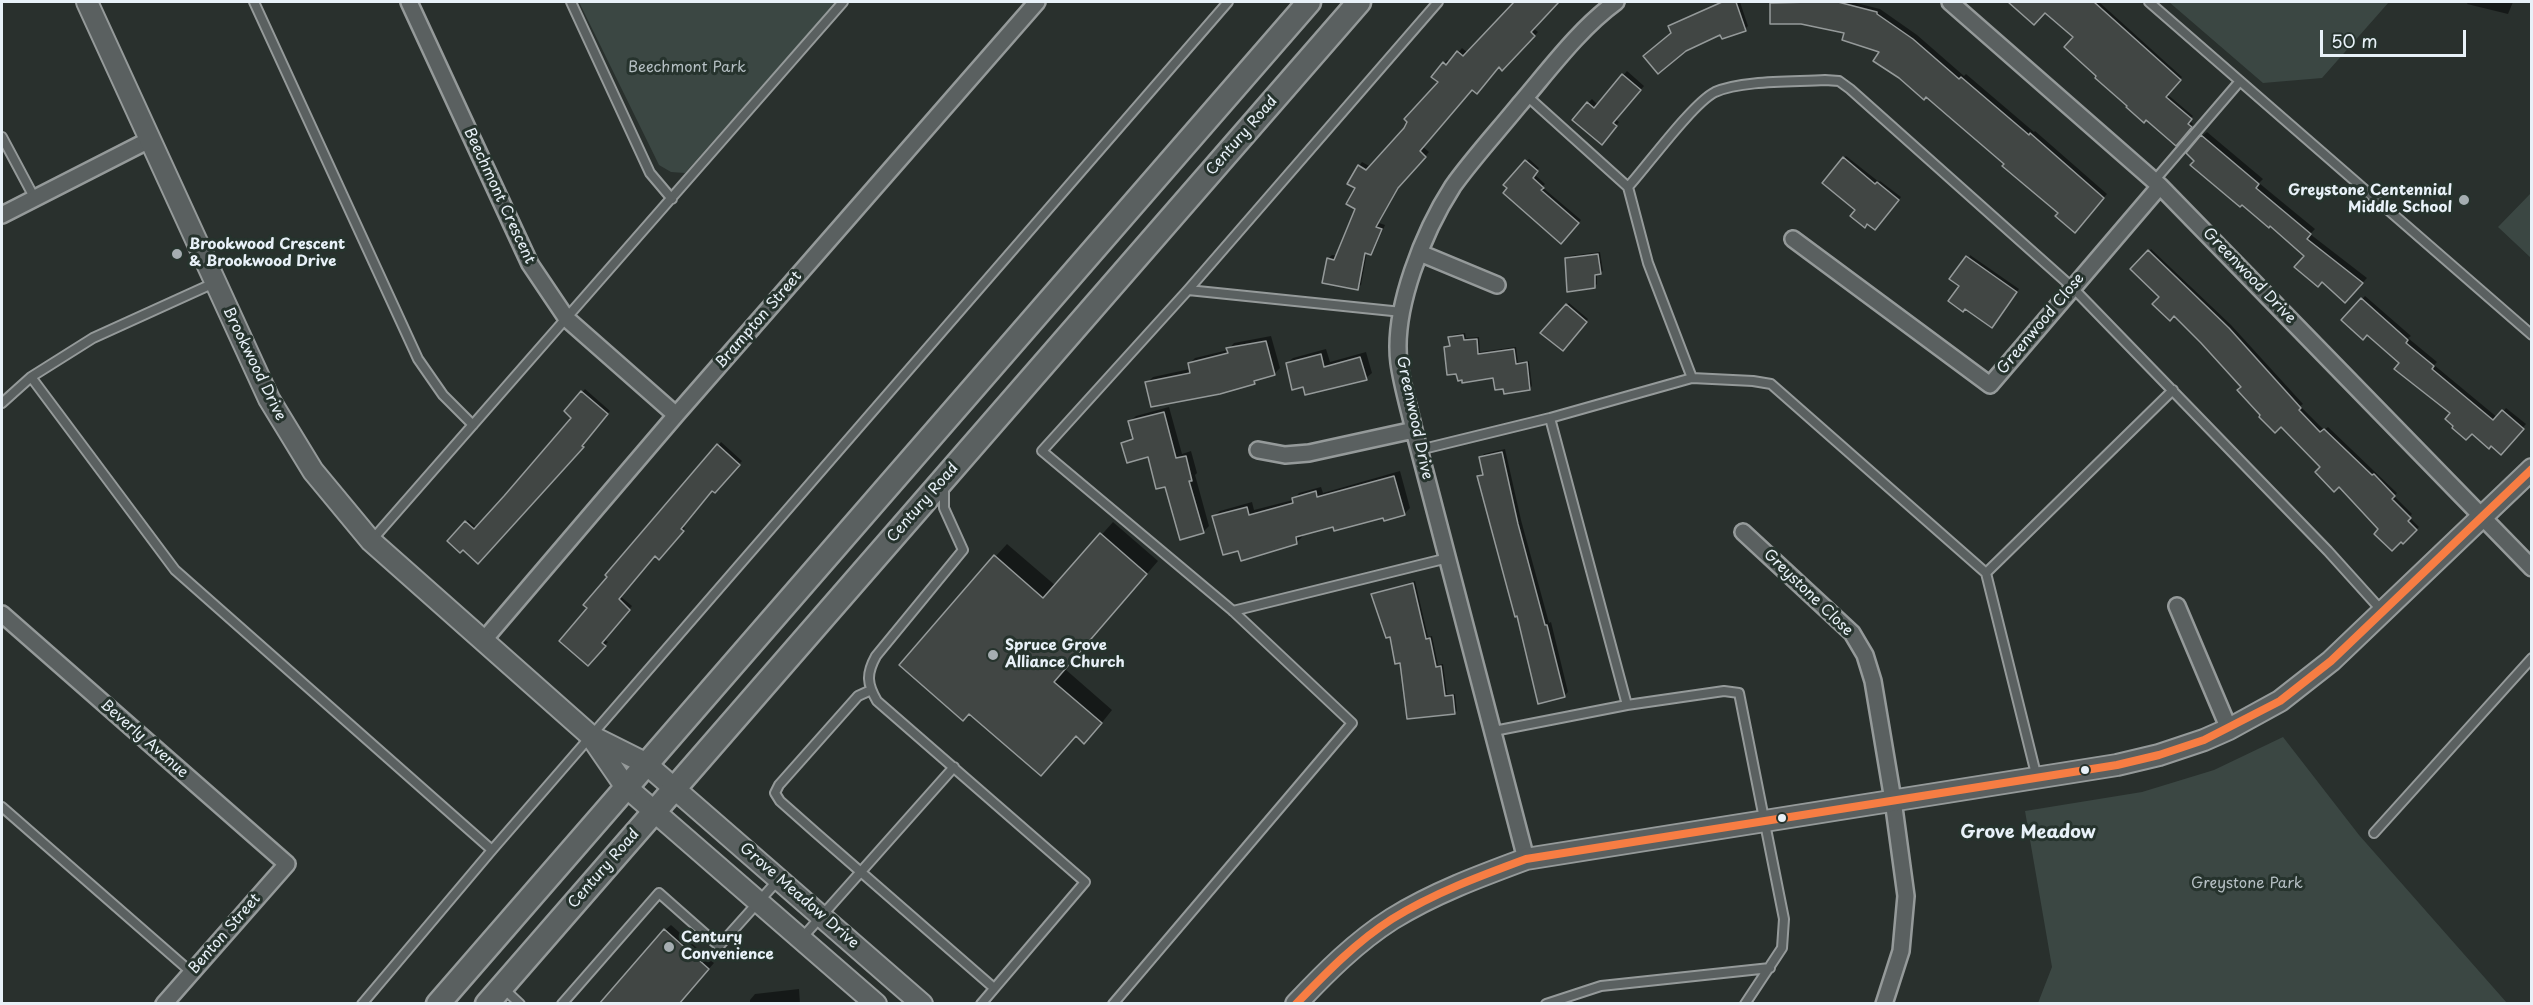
<!DOCTYPE html>
<style>
body{margin:0}
#map{position:relative;width:2533px;height:1005px;overflow:hidden;background:#29302d;font-family:"Playpen Sans",sans-serif}
canvas{display:block}
.frame{position:absolute;inset:0;border:3px solid #e8f1f8;pointer-events:none}
.scale{position:absolute;left:2320px;top:30px;width:146px;height:27px;box-sizing:border-box;border:3px solid #e8f1f8;border-top:0;padding-left:8px;font-size:18px;line-height:21px;white-space:nowrap;color:#e8f1f8;-webkit-text-stroke:4px #26332d;paint-order:stroke}
</style>
<div id="map">
<canvas width="2533" height="1005"></canvas>
<div class="frame"></div>
<div class="scale">50 m</div>
</div>
<script>
const context = document.querySelector('canvas').getContext('2d');
context.lineJoin = 'round';
function fill(path, color) {
  context.fillStyle = color;
  context.fill(path, 'evenodd');
}
function stroke(path, color, width, dash) {
  context.strokeStyle = color;
  context.lineWidth = width;
  context.lineCap = dash ? 'butt' : 'round';
  context.setLineDash(dash || []);
  context.stroke(path);
}
function drawText(font, color, halo, rows, align = 'center') {
  context.font = font + ' "Playpen Sans",sans-serif';
  context.lineWidth = 6;
  context.setLineDash([]);
  context.textBaseline = 'middle';
  context.strokeStyle = halo;
  context.fillStyle = color;
  for (const [text, x, y, turn = 0] of rows) {
    context.save();
    context.translate(x, y);
    context.rotate((+turn || 0) * Math.PI / 180);
    context.textAlign = isNaN(turn) ? turn : align;
    if (halo) context.strokeText(text, 0, 0);
    context.fillText(text, 0, 0);
    context.restore();
  }
}
fill(new Path2D(`
 M 579,2 L 836,2 L 685,173 L 671,172 L 659,165 Z
 M 2169,2 L 2389,2 L 2322,78 L 2263,83 Z
 M 2531,193 L 2531,258 L 2498,227 Z
 M 2283,737 L 2359,835 L 2507,1003 L 2038,1003 L 2052,967 L 2025,811 L 2142,792 L 2214,770 Z`), '#3b4743');
fill(new Path2D(`
 M 1516,2 L 1556,3 L 1533,28 L 1538,32 L 1502,69 L 1499,66 L 1472,88 L 1422,146 L 1429,152 L 1401,183 L 1379,223 L 1385,225 L 1374,250 L 1371,254 L 1367,252 L 1361,285 L 1357,288 L 1328,259 L 1332,255 L 1337,256 L 1357,208 L 1359,166 L 1362,162 L 1371,167 L 1405,129 L 1440,82 L 1444,63 L 1447,60 L 1450,62 L 1462,48 L 1468,53 Z
 M 1723,2 L 1740,2 L 1748,26 L 1745,29 L 1721,33 L 1673,32 L 1670,26 L 1673,23 Z
 M 1774,2 L 1852,2 L 1880,9 L 1917,35 L 1964,76 L 1966,74 L 2034,132 L 2035,131 L 2107,194 L 2078,227 L 1881,52 L 1846,32 L 1772,4 Z
 M 2009,2 L 2099,2 L 2182,77 L 2167,94 L 2193,116 L 2189,120 L 2193,124 L 2176,144 L 2075,37 L 2045,11 L 2034,23 Z
 M 2468,2 L 2513,2 L 2508,14 L 2467,4 Z
 M 1627,71 L 1644,86 L 1615,119 L 1619,122 L 1606,139 L 1588,103 L 1592,99 L 1598,105 Z
 M 2207,132 L 2263,179 L 2259,183 L 2315,229 L 2310,234 L 2367,278 L 2345,301 L 2306,256 L 2196,161 L 2202,136 Z
 M 1846,156 L 1879,182 L 1880,181 L 1901,197 L 1878,226 L 1857,210 L 1844,158 Z
 M 1529,159 L 1539,168 L 1534,174 L 1545,184 L 1542,187 L 1581,220 L 1561,242 L 1506,184 Z
 M 2151,249 L 2231,325 L 2303,404 L 2300,406 L 2324,430 L 2328,427 L 2397,493 L 2394,496 L 2412,514 L 2409,517 L 2419,527 L 2403,542 L 2380,529 L 2132,269 Z
 M 1600,252 L 1603,271 L 1597,274 L 1597,284 L 1594,287 L 1567,259 L 1569,256 Z
 M 1970,255 L 2019,289 L 1994,323 L 1966,307 L 1961,286 Z
 M 2365,296 L 2411,336 L 2408,338 L 2437,362 L 2434,365 L 2498,418 L 2506,408 L 2526,424 L 2501,453 L 2472,432 L 2401,363 L 2367,333 L 2344,320 Z
 M 1569,303 L 1588,319 L 1565,347 L 1542,333 Z
 M 1465,333 L 1466,338 L 1479,337 L 1480,352 L 1516,347 L 1518,362 L 1529,361 L 1532,386 L 1530,388 L 1494,376 L 1446,348 L 1451,345 L 1449,338 L 1452,335 Z
 M 1271,336 L 1280,368 L 1274,374 L 1259,378 L 1254,383 L 1147,383 L 1153,377 L 1190,369 L 1189,364 L 1195,358 L 1228,350 L 1234,343 Z
 M 1326,349 L 1330,362 L 1366,352 L 1372,373 L 1366,378 L 1304,385 L 1287,363 L 1293,358 Z
 M 585,389 L 610,411 L 583,442 L 585,444 L 531,505 L 530,504 L 463,548 L 449,541 L 468,520 L 477,528 L 573,418 L 566,411 Z
 M 1169,407 L 1182,454 L 1191,451 L 1197,473 L 1195,475 L 1209,526 L 1204,531 L 1181,538 L 1166,485 L 1149,456 L 1123,443 L 1134,436 L 1130,421 L 1136,416 ZM 1140,436 L 1128,442 L 1128,439 Z
 M 721,442 L 742,461 L 715,491 L 712,489 L 682,525 L 685,528 L 662,555 L 655,555 L 620,596 L 632,606 L 604,639 L 608,642 L 588,664 L 561,641 Z
 M 1505,449 L 1521,520 L 1549,623 L 1551,622 L 1568,692 L 1564,696 L 1518,614 L 1479,477 L 1483,473 L 1480,458 L 1484,454 Z
 M 1400,471 L 1410,508 L 1404,514 L 1334,525 L 1302,534 L 1302,537 L 1297,542 L 1239,549 L 1214,516 L 1220,511 L 1252,502 L 1254,510 L 1293,500 L 1299,493 L 1321,487 L 1323,493 Z
 M 1113,522 L 1158,561 L 1065,669 L 1112,710 L 1096,730 L 1076,735 L 996,556 L 1007,544 L 1056,586 Z
 M 1415,581 L 1428,637 L 1432,636 L 1438,665 L 1443,664 L 1447,694 L 1455,694 L 1457,711 L 1454,713 L 1402,661 L 1373,594 Z
 M 671,925 L 714,963 L 678,1004 L 665,930 Z
 M 799,989 L 800,1004 L 750,1004 L 750,1000 L 755,994 Z`), '#0007');
const building = new Path2D(`
 M 1514,2 L 1559,2 L 1531,32 L 1535,36 L 1502,71 L 1499,67 L 1477,94 L 1472,90 L 1420,151 L 1426,157 L 1398,188 L 1376,227 L 1382,229 L 1371,255 L 1365,253 L 1358,290 L 1322,283 L 1327,258 L 1334,260 L 1355,209 L 1346,204 L 1355,188 L 1347,184 L 1358,165 L 1366,170 L 1404,128 L 1407,122 L 1404,119 L 1438,82 L 1431,77 L 1443,62 L 1446,65 L 1457,51 L 1463,56 Z
 M 1722,2 L 1736,2 L 1746,31 L 1722,39 L 1720,35 L 1686,51 L 1658,74 L 1643,56 L 1671,33 L 1668,26 Z
 M 1811,2 L 1838,2 L 1877,12 L 1877,14 L 1913,39 L 1959,79 L 1961,77 L 2029,135 L 2030,133 L 2104,198 L 2075,233 L 2055,216 L 2058,213 L 2002,166 L 2004,164 L 1955,122 L 1926,97 L 1924,100 L 1899,78 L 1873,61 L 1879,52 L 1842,40 L 1844,33 L 1801,24 L 1770,24 L 1770,3 Z
 M 2008,2 L 2094,2 L 2181,80 L 2166,97 L 2192,119 L 2188,124 L 2192,127 L 2176,146 L 2146,120 L 2144,123 L 2126,107 L 2127,106 L 2095,78 L 2096,76 L 2064,47 L 2073,37 L 2045,13 L 2034,25 Z
 M 1622,74 L 1641,90 L 1613,123 L 1617,126 L 1602,145 L 1572,120 L 1587,102 L 1594,108 Z
 M 2201,135 L 2259,184 L 2256,188 L 2311,234 L 2307,239 L 2363,283 L 2345,303 L 2322,282 L 2318,287 L 2294,267 L 2304,256 L 2270,226 L 2269,228 L 2242,205 L 2240,207 L 2190,165 L 2194,161 L 2186,153 Z
 M 1843,157 L 1875,184 L 1877,182 L 1899,200 L 1875,230 L 1867,224 L 1865,228 L 1850,216 L 1855,210 L 1822,183 Z
 M 1525,160 L 1538,171 L 1533,178 L 1544,188 L 1541,190 L 1579,223 L 1561,244 L 1503,193 L 1507,188 L 1503,185 Z
 M 2148,250 L 2229,328 L 2301,408 L 2299,410 L 2320,432 L 2324,429 L 2372,475 L 2374,474 L 2395,496 L 2392,499 L 2411,518 L 2408,521 L 2417,530 L 2403,544 L 2401,542 L 2392,551 L 2374,534 L 2378,529 L 2339,487 L 2334,492 L 2315,472 L 2320,467 L 2281,427 L 2275,433 L 2259,417 L 2260,415 L 2237,390 L 2241,387 L 2201,343 L 2174,316 L 2170,321 L 2152,304 L 2159,297 L 2130,269 Z
 M 1598,254 L 1601,274 L 1595,275 L 1595,288 L 1567,292 L 1565,258 Z
 M 1966,256 L 2017,292 L 1992,328 L 1965,309 L 1963,312 L 1948,301 L 1959,286 L 1949,279 Z
 M 2361,298 L 2408,340 L 2406,343 L 2434,366 L 2432,369 L 2493,420 L 2502,410 L 2524,429 L 2501,455 L 2491,446 L 2489,449 L 2472,434 L 2466,440 L 2452,428 L 2453,426 L 2445,419 L 2450,413 L 2394,369 L 2399,363 L 2367,335 L 2363,340 L 2341,320 Z
 M 1566,304 L 1587,322 L 1563,351 L 1540,333 Z
 M 1463,335 L 1464,340 L 1477,339 L 1478,354 L 1514,349 L 1516,364 L 1527,362 L 1530,390 L 1504,394 L 1503,389 L 1495,390 L 1493,378 L 1462,383 L 1462,380 L 1458,381 L 1456,374 L 1447,375 L 1444,347 L 1450,346 L 1448,337 Z
 M 1266,341 L 1275,375 L 1254,381 L 1255,384 L 1220,394 L 1151,407 L 1145,382 L 1190,373 L 1188,363 L 1228,353 L 1226,348 Z
 M 1321,354 L 1324,367 L 1360,357 L 1367,380 L 1305,395 L 1303,387 L 1292,390 L 1286,363 Z
 M 581,391 L 608,414 L 582,446 L 584,447 L 478,564 L 463,550 L 460,553 L 447,541 L 465,521 L 474,529 L 504,496 L 571,418 L 564,411 Z
 M 1164,412 L 1176,458 L 1186,456 L 1192,481 L 1189,481 L 1204,533 L 1180,540 L 1165,487 L 1156,489 L 1148,457 L 1127,463 L 1121,443 L 1133,439 L 1128,421 Z
 M 717,444 L 740,465 L 715,493 L 712,491 L 681,529 L 684,531 L 659,560 L 655,556 L 619,599 L 630,610 L 602,643 L 606,646 L 588,666 L 559,641 L 587,608 L 583,605 L 607,577 L 605,575 Z
 M 1502,452 L 1518,524 L 1545,625 L 1547,625 L 1565,697 L 1538,704 L 1517,616 L 1515,617 L 1477,476 L 1483,475 L 1479,457 Z
 M 1394,476 L 1405,515 L 1384,521 L 1383,518 L 1334,531 L 1333,527 L 1296,537 L 1297,544 L 1241,561 L 1238,551 L 1223,555 L 1212,516 L 1247,507 L 1249,515 L 1293,503 L 1292,498 L 1316,491 L 1317,497 Z
 M 1100,533 L 1147,574 L 1054,682 L 1102,723 L 1084,744 L 1076,736 L 1041,776 L 969,714 L 963,721 L 899,665 L 994,555 L 1043,598 Z
 M 1413,583 L 1426,639 L 1430,638 L 1436,667 L 1441,666 L 1445,696 L 1453,695 L 1455,714 L 1407,719 L 1400,663 L 1395,664 L 1390,637 L 1386,638 L 1371,594 Z
 M 664,929 L 709,969 L 679,1004 L 599,1004 Z`);
fill(building, '#414644');
stroke(building, '#959a9a', 1.5);
const service = new Path2D(`
 M 254,2 L 418,359 L 443,395 L 473,425
 M 571,2 L 650,173 L 672,199
 M 2149,2 L 2532,335
 M 1527,96 L 1628,187
 M 2,137 L 34,197
 M 2154,181 L 2240,81
 M 1188,290 L 1402,312
 M 31,377 L 175,570 L 492,850
 M 1692,378 L 1648,263 L 1628,187 C 1647,166 1693,103 1715,92 C 1742,80 1795,82 1825,80 L 1839,81 L 1850,89 L 2072,287 L 2328,551 L 2383,612
 M 2,403 L 31,377 L 93,338 L 214,283
 M 1550,418 L 1627,705
 M 1419,450 L 1550,418 L 1692,378 L 1753,381 L 1771,384 L 1986,573 L 2037,778
 M 944,488 L 944,508 L 963,550 L 876,656 C 866,674 867,684 877,701 L 1085,882 L 981,1004
 M 372,540 L 843,2
 M 1986,573 L 2173,390
 M 1233,611 L 1448,558
 M 871,690 L 858,696 L 779,785 L 775,793 L 780,801 L 815,832 L 994,988
 M 1494,731 L 1627,705 L 1724,691 L 1739,693 L 1784,919 L 1782,948 L 1745,1004
 M 2,807 L 191,972
 M 2374,833 L 2532,658
 M 802,938 L 954,767
 M 503,988 L 520,1004
 M 362,1004 L 492,850 L 1228,2
 M 562,1004 L 659,893 L 719,946 L 779,879
 M 1113,1004 L 1352,723 L 1233,611 L 1042,451 L 1188,290 L 1438,2
 M 1546,1004 L 1601,986 L 1770,968`);
const minor = new Path2D(`
 M 409,2 L 530,264 L 567,319 L 676,415
 M 1950,2 L 2160,186 L 2532,568
 M 2,215 L 149,140
 M 1793,239 L 1990,385 L 2160,186
 M 1420,253 L 1497,285
 M 1258,450 L 1285,455 L 1309,453 L 1414,430
 M 1743,532 L 1852,633 L 1865,655 L 1873,681 L 1893,800 L 1906,896 L 1901,951 L 1884,1004
 M 2177,606 L 2229,729
 M 2,614 L 287,864 L 164,1004
 M 483,641 L 676,415 L 1037,2
 M 1526,859 L 1414,430 C 1409,408 1402,385 1399,363 C 1392,309 1424,231 1453,186 C 1473,158 1497,132 1519,105 C 1549,70 1579,29 1616,2`);
const tertiary = new Path2D(`
 M 87,2 L 269,399 L 313,471 L 371,541 L 591,736 L 645,763 L 922,1004
 M 592,738 L 625,786 L 876,1004
 M 1296,1004 C 1325,973 1356,942 1392,919 C 1434,893 1480,876 1526,859 L 2117,765 L 2159,755 L 2204,740 L 2229,729 L 2280,701 L 2331,661 L 2532,469`);
const secondary = new Path2D(`
 M 438,1004 L 1309,2
 M 487,1004 L 1359,2`);
stroke(service, '#959a9a', 12);
stroke(minor, '#959a9a', 20);
stroke(tertiary, '#959a9a', 24);
stroke(secondary, '#959a9a', 27);
stroke(service, '#5a6060', 8);
stroke(minor, '#5a6060', 15);
stroke(tertiary, '#5a6060', 20);
stroke(secondary, '#5a6060', 22);
stroke(new Path2D(`
 M 1296,1004 C 1326,973 1356,942 1392,919 C 1434,893 1480,876 1526,859 L 2117,765 L 2159,755 L 2204,740 L 2280,701 L 2331,661 L 2532,469`), '#f77d43', 8);
for (const [x, y, r, color] of [
 [2464,200,6,"#a5adb1"],
 [177,254,6,"#a5adb1"],
 [993,655,6,"#a5adb1"],
 [2085,770,5,"#e8f1f8"],
 [1782,818,5,"#e8f1f8"],
 [669,947,6,"#a5adb1"]
]) {
  const dot = new Path2D();
  dot.arc(x, y, r, 0, 2 * Math.PI);
  context.fillStyle = color;
  context.fill(dot);
  stroke(dot, '#26332d', 2);
}
drawText('15px', '#b5bfc3', '#26332d', [
 ["Beechmont Park",687,68],
 ["Greystone Park",2247,884]
]);
drawText('15px', '#e8f1f8', '#26332d', [
 ["Century Road",1242,136,-49],
 ["Beechmont Crescent",499,196,65],
 ["Greenwood Drive",2249,276,46],
 ["Brampton Street",759,320,-49],
 ["Greenwood Close",2041,324,-50],
 ["Brookwood Drive",254,364,64],
 ["Greenwood Drive",1414,418,78],
 ["Century Road",923,503,-49],
 ["Greystone Close",1808,593,44],
 ["Beverly Avenue",144,739,41],
 ["Century Road",604,869,-49],
 ["Grove Meadow Drive",799,896,41],
 ["Benton Street",225,934,-49]
]);
drawText('bold 15px', '#e8f1f8', '#26332d', [
 ["Greystone Centennial",2452,191,"right"],
 ["Middle School",2452,208,"right"],
 ["Brookwood Crescent",189,245],
 ["& Brookwood Drive",189,262],
 ["Spruce Grove",1005,646],
 ["Alliance Church",1005,663],
 ["Century",681,938],
 ["Convenience",681,955]
], 'left');
drawText('bold 18px', '#e8f1f8', '#26332d', [
 ["Grove Meadow",2028,833]
]);
</script>
